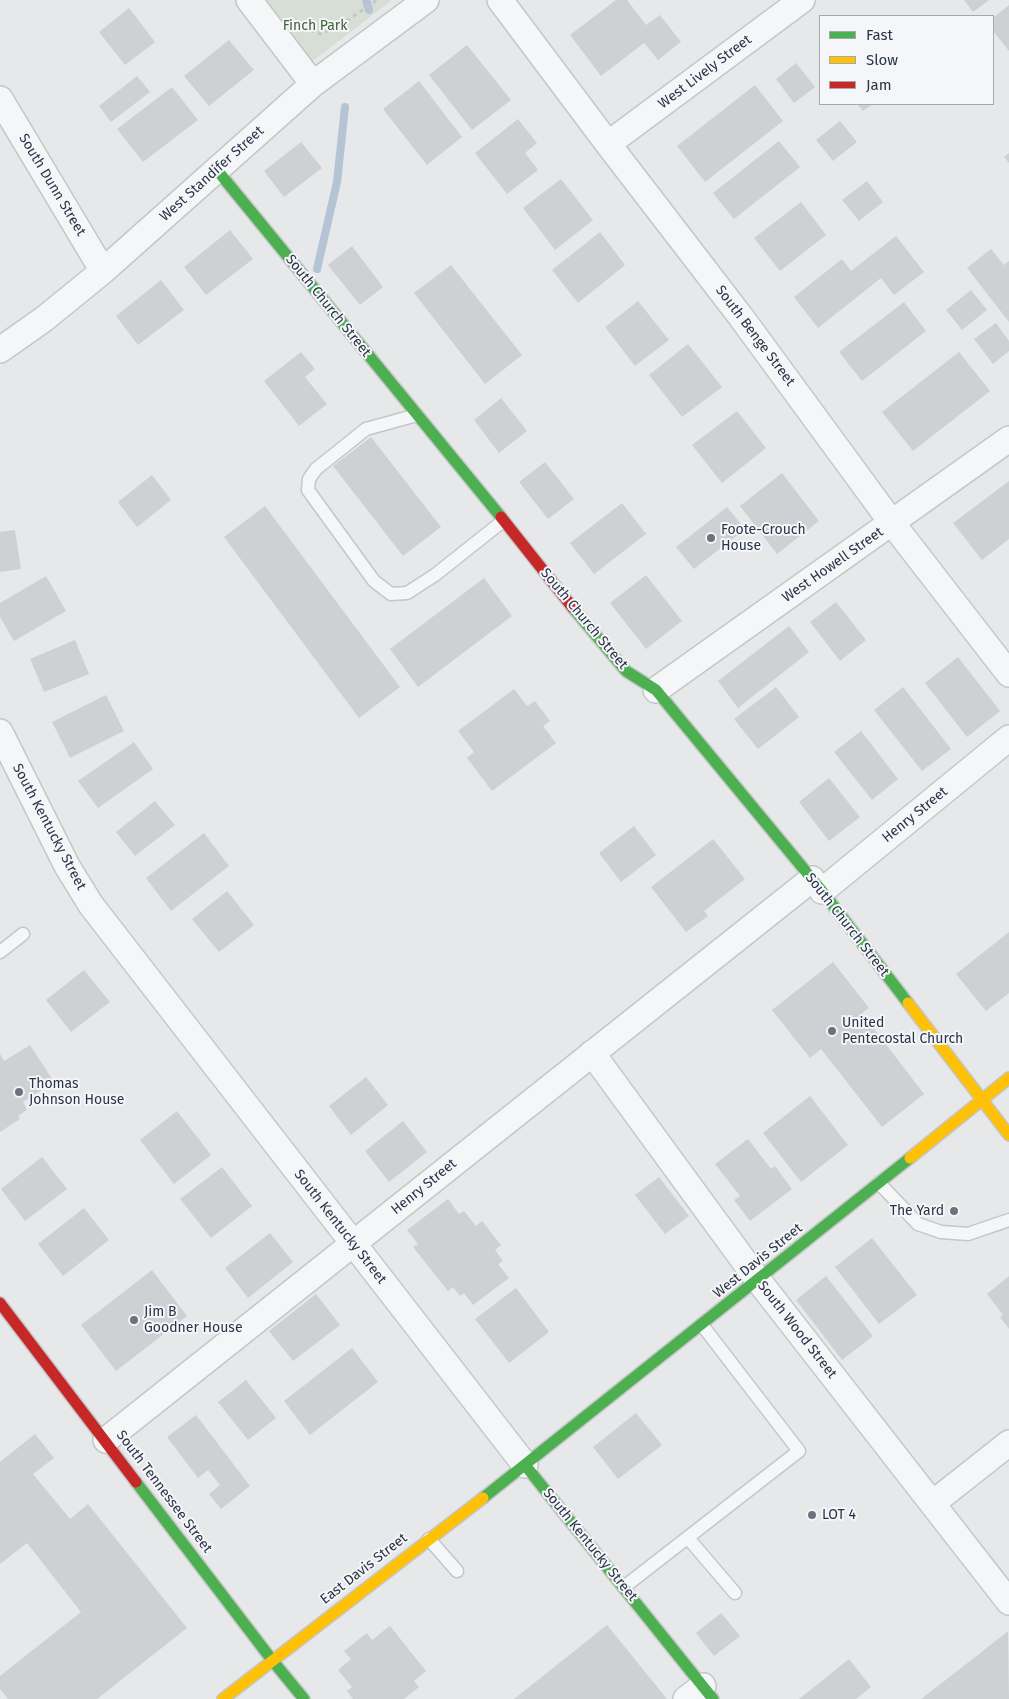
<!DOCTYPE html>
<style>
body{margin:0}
#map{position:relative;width:1009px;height:1699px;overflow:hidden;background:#e6e8ea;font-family:"Fira Sans",sans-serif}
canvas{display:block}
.legend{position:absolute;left:819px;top:15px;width:175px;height:90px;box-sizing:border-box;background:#f4f6f9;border:1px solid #a4a8b1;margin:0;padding:6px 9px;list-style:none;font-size:15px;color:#2b3445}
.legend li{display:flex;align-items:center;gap:10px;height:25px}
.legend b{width:25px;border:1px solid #a4a8b1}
</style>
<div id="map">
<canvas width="1009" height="1699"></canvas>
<ul class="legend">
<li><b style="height:6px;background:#4caf50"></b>Fast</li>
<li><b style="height:6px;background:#ffc107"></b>Slow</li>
<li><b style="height:6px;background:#c62828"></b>Jam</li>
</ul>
</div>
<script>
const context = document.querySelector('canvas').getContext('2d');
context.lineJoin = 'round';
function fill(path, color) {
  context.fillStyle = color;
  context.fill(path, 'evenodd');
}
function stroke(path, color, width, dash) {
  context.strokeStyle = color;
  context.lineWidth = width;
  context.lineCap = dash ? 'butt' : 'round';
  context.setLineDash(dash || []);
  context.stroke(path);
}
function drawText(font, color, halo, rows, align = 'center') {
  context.font = font + ' "Fira Sans",sans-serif';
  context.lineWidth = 4;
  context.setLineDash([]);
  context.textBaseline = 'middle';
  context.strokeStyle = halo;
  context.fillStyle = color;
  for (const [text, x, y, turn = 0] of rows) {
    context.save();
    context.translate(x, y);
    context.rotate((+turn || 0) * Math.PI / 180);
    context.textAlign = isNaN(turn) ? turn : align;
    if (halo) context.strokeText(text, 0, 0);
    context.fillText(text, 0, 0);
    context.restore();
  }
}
fill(new Path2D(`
 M 265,0 L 392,0 L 309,64 Z`), '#d6ded6');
stroke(new Path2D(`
 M 366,0 L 369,10
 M 317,269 L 337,182 L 345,107`), '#b4c4d5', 8);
fill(new Path2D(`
 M 616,0 L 627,0 L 646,25 L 660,15 L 681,42 L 658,60 L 644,43 L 601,76 L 570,35 Z
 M 964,0 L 989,0 L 973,12 Z
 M 1009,5 L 1009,51 L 993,31 L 993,18 Z
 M 129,8 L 155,42 L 125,65 L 99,32 Z
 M 229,40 L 254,70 L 209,106 L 184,76 Z
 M 467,45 L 511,100 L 472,130 L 429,75 Z
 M 796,63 L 815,87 L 794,103 L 776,79 Z
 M 137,76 L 150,92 L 111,122 L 99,106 Z
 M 419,81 L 462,137 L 427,165 L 383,109 Z
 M 755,85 L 783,121 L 705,182 L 677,146 Z
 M 172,87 L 198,120 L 143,162 L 117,129 Z
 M 857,104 L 873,104 L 863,111 Z
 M 518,119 L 537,143 L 525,153 L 538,170 L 507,194 L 475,153 Z
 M 840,121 L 857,142 L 833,161 L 816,140 Z
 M 779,141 L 800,167 L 734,219 L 713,193 Z
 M 301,142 L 322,168 L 284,197 L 264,171 Z
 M 1009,153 L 1009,163 L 1004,157 Z
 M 561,179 L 593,220 L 555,250 L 523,208 Z
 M 867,181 L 883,202 L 859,221 L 842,200 Z
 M 801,202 L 826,235 L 780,271 L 754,238 Z
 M 230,230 L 253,259 L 206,295 L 184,267 Z
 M 600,232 L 625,265 L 578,303 L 552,270 Z
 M 896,236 L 924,272 L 894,295 L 881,278 L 818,328 L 794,297 L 842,259 L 851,271 Z
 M 352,246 L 383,287 L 360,305 L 328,265 Z
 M 991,249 L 1004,265 L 1009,261 L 1009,322 L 967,268 Z
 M 451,265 L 522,355 L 485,384 L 414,293 Z
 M 161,280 L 184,310 L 138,345 L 116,316 Z
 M 971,290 L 987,310 L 962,330 L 946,310 Z
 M 638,301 L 669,340 L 635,366 L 605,327 Z
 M 904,302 L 926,331 L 862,381 L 839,352 Z
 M 996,323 L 1009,341 L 1009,351 L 993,364 L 974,339 Z
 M 688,344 L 722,387 L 682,417 L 649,375 Z
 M 301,352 L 315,369 L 305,377 L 327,404 L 299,426 L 264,381 Z
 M 959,352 L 990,391 L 913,451 L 882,412 Z
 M 501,398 L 527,431 L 499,453 L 474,420 Z
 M 737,411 L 766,448 L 722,483 L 692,445 Z
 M 371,437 L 441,527 L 403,556 L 333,466 Z
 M 545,462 L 574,499 L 548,519 L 519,482 Z
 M 782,473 L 819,521 L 777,554 L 740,506 Z
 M 152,475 L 171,500 L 137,527 L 118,502 Z
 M 1009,481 L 1009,539 L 982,560 L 953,523 Z
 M 622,503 L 646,534 L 594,574 L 570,543 Z
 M 265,506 L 400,687 L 359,718 L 224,537 Z
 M 727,507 L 745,529 L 694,569 L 676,547 Z
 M 15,530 L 21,569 L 0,572 L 0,532 Z
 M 646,575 L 682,621 L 646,649 L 610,603 Z
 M 46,576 L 66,611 L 14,641 L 0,617 L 0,603 Z
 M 484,578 L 512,616 L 418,687 L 390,649 Z
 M 836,602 L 866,640 L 840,661 L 810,622 Z
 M 789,626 L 809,652 L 738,708 L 718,681 Z
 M 75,640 L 89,674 L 44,692 L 30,659 Z
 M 958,657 L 1000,711 L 967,737 L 925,683 Z
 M 776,687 L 799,717 L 758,749 L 734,719 Z
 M 903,687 L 951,749 L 922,771 L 874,710 Z
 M 514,689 L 527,706 L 535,701 L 550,721 L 543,726 L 556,743 L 492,791 L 467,758 L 474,752 L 458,731 Z
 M 106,695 L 124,731 L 70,758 L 52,722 Z
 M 861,731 L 898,779 L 872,800 L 834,752 Z
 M 134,742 L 153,769 L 98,808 L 78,781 Z
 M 829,778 L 860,817 L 829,841 L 799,802 Z
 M 155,801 L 175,825 L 135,856 L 116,832 Z
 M 634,826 L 656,855 L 621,882 L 599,853 Z
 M 204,833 L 229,866 L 171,911 L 146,878 Z
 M 713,839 L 745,879 L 704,911 L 708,916 L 686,932 L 651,887 Z
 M 227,891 L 254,925 L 219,952 L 192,919 Z
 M 1009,932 L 1009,993 L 986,1011 L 956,974 Z
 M 833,962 L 869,1008 L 862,1013 L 924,1094 L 882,1127 L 821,1049 L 810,1058 L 772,1010 Z
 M 84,970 L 110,1002 L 71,1032 L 46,1000 Z
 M 30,1045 L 54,1082 L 23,1102 L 27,1110 L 18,1116 L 20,1119 L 0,1132 L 0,1054 L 4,1061 Z
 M 366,1077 L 388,1105 L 351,1135 L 329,1106 Z
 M 810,1096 L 848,1145 L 801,1182 L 763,1133 Z
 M 177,1111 L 211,1155 L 174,1184 L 140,1140 Z
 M 403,1121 L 427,1152 L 389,1182 L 365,1151 Z
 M 748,1139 L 771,1169 L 775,1166 L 792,1189 L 750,1221 L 734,1200 L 740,1196 L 715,1164 Z
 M 42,1157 L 67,1189 L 25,1221 L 1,1189 Z
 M 222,1167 L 252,1206 L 211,1238 L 180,1199 Z
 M 659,1177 L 689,1216 L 665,1234 L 635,1195 Z
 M 448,1199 L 459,1214 L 464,1211 L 476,1226 L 482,1221 L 501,1245 L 495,1250 L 503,1261 L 498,1264 L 509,1278 L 473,1305 L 464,1293 L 460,1296 L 453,1287 L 448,1291 L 413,1247 L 418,1244 L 407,1230 Z
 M 84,1208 L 109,1240 L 63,1276 L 38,1244 Z
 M 270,1233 L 293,1262 L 248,1298 L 225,1268 Z
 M 872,1238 L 917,1295 L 879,1324 L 835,1267 Z
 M 152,1270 L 187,1316 L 116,1371 L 81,1325 Z
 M 826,1276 L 873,1336 L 842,1360 L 796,1300 Z
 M 1009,1276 L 1009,1329 L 1000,1317 L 1003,1315 L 987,1294 Z
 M 516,1288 L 549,1332 L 509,1363 L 475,1319 Z
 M 316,1294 L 340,1325 L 293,1361 L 269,1331 Z
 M 352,1348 L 378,1382 L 310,1435 L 284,1401 Z
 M 246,1380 L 276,1418 L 248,1440 L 218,1402 Z
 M 636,1413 L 662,1445 L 618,1479 L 593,1447 Z
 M 196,1415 L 250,1486 L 221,1509 L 209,1494 L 220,1485 L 208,1470 L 198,1478 L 167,1437 Z
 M 35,1434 L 54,1458 L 33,1474 L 70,1519 L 88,1504 L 187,1628 L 97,1699 L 8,1699 L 0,1689 L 0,1676 L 81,1612 L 27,1543 L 0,1564 L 0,1462 Z
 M 721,1613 L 740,1636 L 714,1656 L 696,1633 Z
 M 607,1625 L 667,1699 L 514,1699 Z
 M 390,1626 L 426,1671 L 414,1681 L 419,1687 L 404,1699 L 353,1699 L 347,1691 L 352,1687 L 338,1670 L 351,1659 L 344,1651 L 367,1633 L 372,1640 Z
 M 1008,1631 L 1009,1699 L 921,1699 L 974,1658 Z
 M 849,1659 L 871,1687 L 856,1699 L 799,1699 Z`), '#ced0d3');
const lane = new Path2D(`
 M 417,415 L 366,429 L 316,469 L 309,479 L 308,490 L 374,581 L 391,594 L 407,593 L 435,575 L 503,521
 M 0,952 L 23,934
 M 879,1183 L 918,1224 L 941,1232 L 968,1234 L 1009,1220
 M 688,1538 L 735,1593
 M 429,1539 L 457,1571
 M 624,1587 L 799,1451 L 702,1325`);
const street = new Path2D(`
 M 249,0 L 313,84
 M 500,0 L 608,144 L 741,317 L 892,523 L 1009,674
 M 0,99 L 103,271
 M 608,144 L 802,0
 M 0,350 L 44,319 L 103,271 L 313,84 L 426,0
 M 656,690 L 1009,439
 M 0,732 L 67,866 L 91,905 L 525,1465
 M 822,891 L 1009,738
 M 592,1053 L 758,1280 L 1009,1602
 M 106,1440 L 812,879
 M 933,1503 L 1009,1443
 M 686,1699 L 703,1686`);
const fast = new Path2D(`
 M 217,170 L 501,517
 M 573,608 L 626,671 L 656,690 L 822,891 L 908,1003
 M 525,1465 L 713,1699
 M 136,1482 L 272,1660 L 304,1699
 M 483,1498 L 910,1158`);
const slow = new Path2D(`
 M 908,1003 L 1009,1135
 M 910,1158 L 1009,1078
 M 223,1699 L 483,1498`);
const jam = new Path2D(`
 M 501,517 L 573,608
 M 0,1303 L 136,1482`);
stroke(lane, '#c4c6c8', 15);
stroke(street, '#c4c6c8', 28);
stroke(fast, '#c4c6c8', 14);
stroke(slow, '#c4c6c8', 14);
stroke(jam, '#c4c6c8', 14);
stroke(new Path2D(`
 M 303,27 L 321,34 L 344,23 L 377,0`), '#c5c6ca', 3, [4, 4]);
stroke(lane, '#f5f6f7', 12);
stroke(street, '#f5f6f7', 25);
stroke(fast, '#4caf50', 11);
stroke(slow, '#ffc107', 11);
stroke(jam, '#c62828', 11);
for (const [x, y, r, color] of [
 [711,538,5,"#6c737f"],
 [832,1031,5,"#6c737f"],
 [19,1092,5,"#6c737f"],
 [954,1211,5,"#6c737f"],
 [134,1320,5,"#6c737f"],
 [812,1515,5,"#6c737f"]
]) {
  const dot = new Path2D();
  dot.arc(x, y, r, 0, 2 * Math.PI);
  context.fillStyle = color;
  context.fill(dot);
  stroke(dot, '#f4f6f9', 2);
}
drawText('14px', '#3f6138', '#f4f6f9', [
 ["Finch Park",315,26]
]);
drawText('14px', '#2b3445', '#f4f6f9', [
 ["West Lively Street",705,72,-37],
 ["West Standifer Street",212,174,-42],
 ["South Dunn Street",52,185,59],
 ["South Church Street",328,306,51],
 ["South Benge Street",755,336,53],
 ["West Howell Street",833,565,-35],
 ["South Church Street",584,619,50],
 ["Henry Street",915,815,-39],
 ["South Kentucky Street",49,827,62],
 ["South Church Street",847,925,52],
 ["Henry Street",424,1187,-39],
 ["South Kentucky Street",340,1227,52],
 ["West Davis Street",758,1261,-39],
 ["South Wood Street",797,1330,52],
 ["South Tennessee Street",164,1492,53],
 ["South Kentucky Street",590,1545,51],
 ["East Davis Street",364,1569,-38]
]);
drawText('14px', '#2b3445', '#f4f6f9', [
 ["Foote-Crouch",721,530],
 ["House",721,546],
 ["United",842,1023],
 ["Pentecostal Church",842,1039],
 ["Thomas",29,1084],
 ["Johnson House",29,1100],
 ["The Yard",944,1211,"right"],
 ["Jim B",144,1312],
 ["Goodner House",144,1328],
 ["LOT 4",822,1515]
], 'left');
</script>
